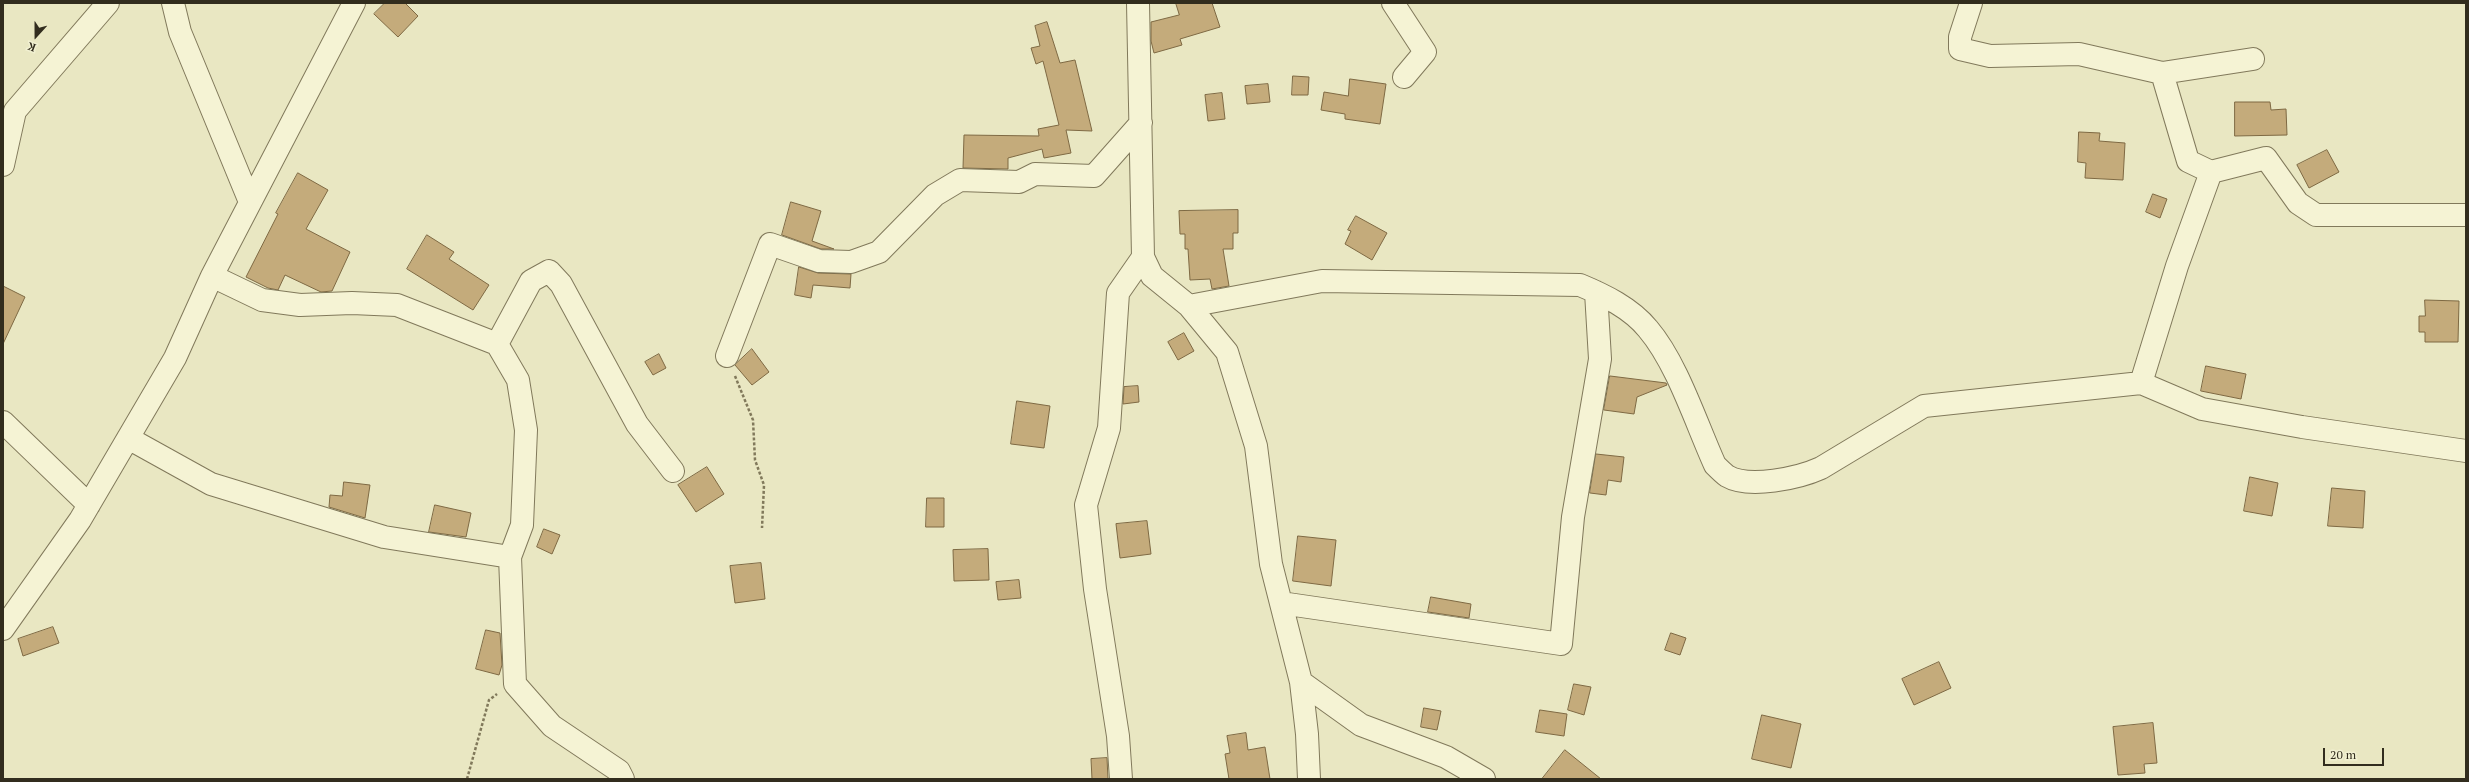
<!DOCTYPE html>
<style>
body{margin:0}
#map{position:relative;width:2469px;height:782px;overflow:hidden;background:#e9e7c2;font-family:"PT Serif",serif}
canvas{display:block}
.frame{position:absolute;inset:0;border:4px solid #322d1e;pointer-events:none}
.north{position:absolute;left:16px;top:16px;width:40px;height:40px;-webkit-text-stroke:3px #f1f0d1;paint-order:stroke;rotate:201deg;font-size:11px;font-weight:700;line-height:16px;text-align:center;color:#322d1e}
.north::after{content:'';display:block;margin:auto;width:14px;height:18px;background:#322d1e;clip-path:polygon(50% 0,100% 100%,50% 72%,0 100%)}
.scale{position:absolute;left:2323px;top:748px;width:61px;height:18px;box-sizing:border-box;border:2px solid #322d1e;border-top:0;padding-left:5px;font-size:12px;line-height:14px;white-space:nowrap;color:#322d1e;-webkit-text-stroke:3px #f1f0d1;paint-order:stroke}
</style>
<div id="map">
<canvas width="2469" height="782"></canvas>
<div class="frame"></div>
<div class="north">K</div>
<div class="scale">20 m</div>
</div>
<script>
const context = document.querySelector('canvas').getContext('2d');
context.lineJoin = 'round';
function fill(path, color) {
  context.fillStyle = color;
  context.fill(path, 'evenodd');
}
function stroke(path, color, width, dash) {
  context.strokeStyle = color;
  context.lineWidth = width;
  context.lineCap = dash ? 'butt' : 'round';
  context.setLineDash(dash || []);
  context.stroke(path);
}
const building = new Path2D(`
 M 385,3 L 405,3 L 418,16 L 398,37 L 374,14 Z
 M 1176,3 L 1212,3 L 1220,27 L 1180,39 L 1182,45 L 1154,53 L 1151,41 L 1151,22 L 1179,15 Z
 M 1047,22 L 1060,63 L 1075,60 L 1092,131 L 1066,130 L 1071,153 L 1044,158 L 1042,149 L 1008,158 L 1008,169 L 963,168 L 964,135 L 1039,136 L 1038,129 L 1059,125 L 1043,61 L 1036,64 L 1031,48 L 1040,46 L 1035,26 Z
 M 1293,76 L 1309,77 L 1308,95 L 1292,95 Z
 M 1350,79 L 1386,84 L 1380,124 L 1345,119 L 1345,114 L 1321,110 L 1324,92 L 1348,96 Z
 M 1268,84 L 1270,102 L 1247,104 L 1245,86 Z
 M 1222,93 L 1225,119 L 1208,121 L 1205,95 Z
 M 2235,102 L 2270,102 L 2271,110 L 2286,109 L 2287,135 L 2235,136 Z
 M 2079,132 L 2100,133 L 2099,141 L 2125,143 L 2123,180 L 2085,178 L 2086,163 L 2078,162 Z
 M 2327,150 L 2339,172 L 2309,188 L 2297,165 Z
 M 298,173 L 328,190 L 306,229 L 350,252 L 332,291 L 321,292 L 285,275 L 278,290 L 268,288 L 246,277 L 278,214 L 276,213 Z
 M 2153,194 L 2167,199 L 2160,218 L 2146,212 Z
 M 791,202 L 821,211 L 812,241 L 834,249 L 821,249 L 782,235 Z
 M 1238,210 L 1238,233 L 1233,233 L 1233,249 L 1223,249 L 1229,286 L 1212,289 L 1210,279 L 1190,280 L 1188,249 L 1185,249 L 1185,234 L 1180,234 L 1179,211 Z
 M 1356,216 L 1387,233 L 1372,260 L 1345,244 L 1351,231 L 1348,230 Z
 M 427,235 L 454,252 L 449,259 L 489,285 L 473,310 L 407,269 Z
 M 799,267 L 818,273 L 851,274 L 850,288 L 813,285 L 811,298 L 795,295 Z
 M 3,286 L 25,297 L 3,344 Z
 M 2425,300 L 2459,301 L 2458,342 L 2425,342 L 2425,332 L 2419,332 L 2419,316 L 2425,316 Z
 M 1184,333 L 1194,351 L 1178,360 L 1168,342 Z
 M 752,349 L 769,372 L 752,385 L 735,365 Z
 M 659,354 L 666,368 L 653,375 L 645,362 Z
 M 2206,366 L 2246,374 L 2241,399 L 2201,391 Z
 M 1610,376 L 1666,383 L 1667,385 L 1637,397 L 1634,414 L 1604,410 Z
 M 1138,386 L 1139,402 L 1123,404 L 1124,387 Z
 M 1017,401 L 1050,406 L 1044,448 L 1011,444 Z
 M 1596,454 L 1624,457 L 1621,482 L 1608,480 L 1606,495 L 1590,493 Z
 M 707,467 L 724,494 L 696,512 L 678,485 Z
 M 2250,477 L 2278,483 L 2272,516 L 2244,511 Z
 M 344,482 L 370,485 L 365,518 L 329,507 L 330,495 L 342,496 Z
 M 2332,488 L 2365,491 L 2363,528 L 2328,526 Z
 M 927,498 L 944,498 L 944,527 L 926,527 Z
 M 435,505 L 471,513 L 466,537 L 429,532 Z
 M 1147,521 L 1151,554 L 1120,558 L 1116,524 Z
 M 544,529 L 560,535 L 552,554 L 537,547 Z
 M 1298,536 L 1336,540 L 1331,586 L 1293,581 Z
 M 988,549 L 989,580 L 954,581 L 953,550 Z
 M 761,563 L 765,599 L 735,603 L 730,566 Z
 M 1019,580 L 1021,598 L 998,600 L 996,582 Z
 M 1431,597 L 1471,604 L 1469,618 L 1428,612 Z
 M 53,627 L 59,643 L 23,656 L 18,639 Z
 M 486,630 L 500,633 L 502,665 L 499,675 L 476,669 Z
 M 1671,633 L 1686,638 L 1680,655 L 1665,650 Z
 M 1939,662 L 1951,688 L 1914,705 L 1902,679 Z
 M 1574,684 L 1591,687 L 1584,715 L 1568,710 Z
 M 1424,708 L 1441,711 L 1437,730 L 1421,727 Z
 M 1540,710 L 1567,714 L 1564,736 L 1536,732 Z
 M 1762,715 L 1801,724 L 1791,768 L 1752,759 Z
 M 2153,723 L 2157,763 L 2144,764 L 2145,773 L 2118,775 L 2113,727 Z
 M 1246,733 L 1248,750 L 1265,747 L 1270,779 L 1229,779 L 1225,754 L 1230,753 L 1227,736 Z
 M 1565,750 L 1601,779 L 1542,779 Z
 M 1107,758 L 1108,779 L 1092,779 L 1091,759 Z`);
fill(building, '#c4ab7b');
stroke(building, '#7e6943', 1);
const minor = new Path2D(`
 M 173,3 L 180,32 L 250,202
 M 1138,3 L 1143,257 L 1152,276 L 1189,306 L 1227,352 L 1256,446 L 1271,564 L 1301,682 L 1307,734 L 1309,779
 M 1393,3 L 1425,52 L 1404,77
 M 1971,3 L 1960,37 L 1960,49 L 1990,56 L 2079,54 L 2162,73 L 2253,59
 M 2162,73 L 2188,161 L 2211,172 L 2266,158 L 2298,203 L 2316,215 L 2466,215
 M 3,165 L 15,111 L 108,3
 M 212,276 L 262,300 L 300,305 L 352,303 L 397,305 L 497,344 L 518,380 L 526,430 L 522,525 L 510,557 L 515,684 L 552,726 L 619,771 L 623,779
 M 1189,306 L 1322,281 L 1580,285 C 1604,295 1631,308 1648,329 C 1677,363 1696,423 1715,465 C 1719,469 1723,473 1727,476 C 1749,489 1799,478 1821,468 L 1924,406 L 2141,383 L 2202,409 L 2302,427 L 2466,451
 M 497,344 L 531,281 L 549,271 L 561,284 L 637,424 L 673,471
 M 727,356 L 770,244 L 819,261 L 851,262 L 879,252 L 935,195 L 960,180 L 1019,182 L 1035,174 L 1094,176 L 1141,123
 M 2141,383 L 2177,266 L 2211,172
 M 3,422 L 89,505
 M 128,438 L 211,484 L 384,537 L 510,557
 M 1281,603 L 1561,644 L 1573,517 L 1600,359 L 1596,292
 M 3,629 L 80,520 L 175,358 L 212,276 L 354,3
 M 1301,682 L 1361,725 L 1446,757 L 1484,779
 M 1121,779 L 1118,736 L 1095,589 L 1086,505 L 1109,428 L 1118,293 L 1143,257`);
stroke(minor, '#81795b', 24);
stroke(new Path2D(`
 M 735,376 L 753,420 L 755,460 L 764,485 L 762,528
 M 467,779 L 489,700 L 497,694`), '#81795b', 2.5, [3, 2]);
stroke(minor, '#f5f3d4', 22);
</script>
